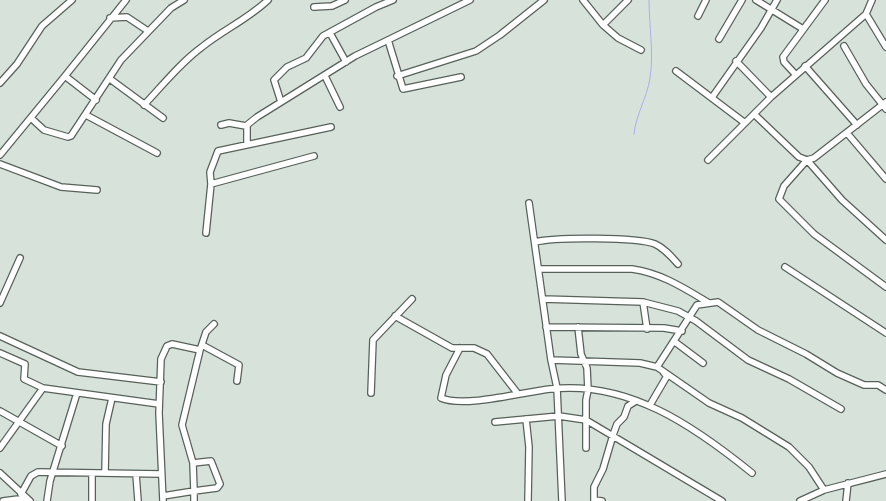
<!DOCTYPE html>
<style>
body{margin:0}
canvas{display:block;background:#d7e2da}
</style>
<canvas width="886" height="501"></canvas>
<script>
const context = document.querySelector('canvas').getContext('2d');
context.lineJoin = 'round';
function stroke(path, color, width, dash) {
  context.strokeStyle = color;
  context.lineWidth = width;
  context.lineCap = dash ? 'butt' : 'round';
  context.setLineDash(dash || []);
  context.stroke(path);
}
stroke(new Path2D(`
 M 634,134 C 636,114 647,98 650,78 C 654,53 649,26 649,0`), '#afaceb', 1);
const minor = new Path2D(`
 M 583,0 L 603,25 L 628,0
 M 756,0 L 803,29
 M 314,7 L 332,6 L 345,0
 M 866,14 L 886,47
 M 698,16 L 706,0
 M 110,18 L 127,17 L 148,31
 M 603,25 L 618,38 L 641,50
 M 330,33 L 346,62
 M 719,39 L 742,0
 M 844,46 L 866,84 L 886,109
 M 736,61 L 771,97
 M 805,66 L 857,125
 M 676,71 L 745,123
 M 796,75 L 784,62 L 783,57 L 825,0
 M 65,76 L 126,0
 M 325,76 L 340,107
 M 397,76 L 476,51 L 500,35 L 544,0
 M 461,77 L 403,89 L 388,40 L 470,0
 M 110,79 L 163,118
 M 0,83 L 17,64 L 42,26 L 72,0
 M 713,96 L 761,28 L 777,0
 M 281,102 L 274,80 L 287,67 L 306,58 L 323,36 L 376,7 L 393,0
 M 144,105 C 163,85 180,63 202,47 C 223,30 248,19 268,0
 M 754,114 L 799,157 L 807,160 L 814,158 L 886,102
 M 86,115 L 157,153
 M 31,118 L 44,130 L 68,137 L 71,136 L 121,60 L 171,8 L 184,0
 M 221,125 L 229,123 L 246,126
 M 847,133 L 886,179
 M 247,144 L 247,125 L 257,117 L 355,56 L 388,40
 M 0,155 L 65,76 L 96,100
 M 314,156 L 211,184 L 210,172 L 218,151 L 331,127
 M 708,160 L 771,97 L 866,14 L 872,0
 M 0,164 L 61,187 L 97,190
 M 529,203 L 551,360 L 557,388 L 562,501
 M 206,233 L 211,184
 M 886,240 L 842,200 L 807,160 L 784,186 L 779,199 L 814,234 L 886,287
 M 535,242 C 555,237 637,237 655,244 C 664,248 671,256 678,264
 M 785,267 L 886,333
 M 539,269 L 632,269 C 661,273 684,288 709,303
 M 543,299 L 643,302 L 678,311 L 696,321 L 748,360 L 789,379 L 841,409
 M 643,302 L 647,329
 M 0,303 L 20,258
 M 395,316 L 452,348 L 474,348 L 487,354 L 518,394
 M 546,327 L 664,328 L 682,331
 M 578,327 L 581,354 L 587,368 L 588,390 L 586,400 L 586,448
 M 0,336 L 78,372 L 161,382
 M 675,342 L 703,363
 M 202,345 L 239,365 L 237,381
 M 460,348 L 446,375 L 441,398 C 464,408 524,392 550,389 C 628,380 694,426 752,473
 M 0,353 L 25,364 L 24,379 L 43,388 L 159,404
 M 551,360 L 640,363 L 657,367 L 709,403 L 742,418 L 789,447 L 809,467 L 824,490
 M 657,367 L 697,305 L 718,302 L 758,330 L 806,354 L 837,373 L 864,385 L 878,385 L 886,390
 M 371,393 L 373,340 L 412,299
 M 650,405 L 667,376 L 664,373
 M 0,411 L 62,446
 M 526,419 L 529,447 L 528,501
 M 495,422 L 559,416 L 586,420 L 722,501
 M 0,448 L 43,388
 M 193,463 L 211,461 L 220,484 L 217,488 L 194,491 L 194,501
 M 0,473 L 30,501
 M 105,473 L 106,424 L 112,398
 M 136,474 L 138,501
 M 21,494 L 31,476 L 38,472 L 161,474
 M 163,496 L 194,491 L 193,463 L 182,425 L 200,350 L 206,332 L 214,324
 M 594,500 L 602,501
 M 3,501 L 26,498
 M 47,501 L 50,481 L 77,393
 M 92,501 L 92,474
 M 163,501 L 159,413 L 161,359 L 167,346 L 172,344 L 200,350
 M 594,501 L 594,487 L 603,469 L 613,435 L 617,424 L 624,417 L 628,406 L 636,401
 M 800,501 L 824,490 L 886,474
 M 846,501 L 848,483`);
stroke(minor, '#57615a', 8);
stroke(minor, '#fff', 5.5);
</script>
